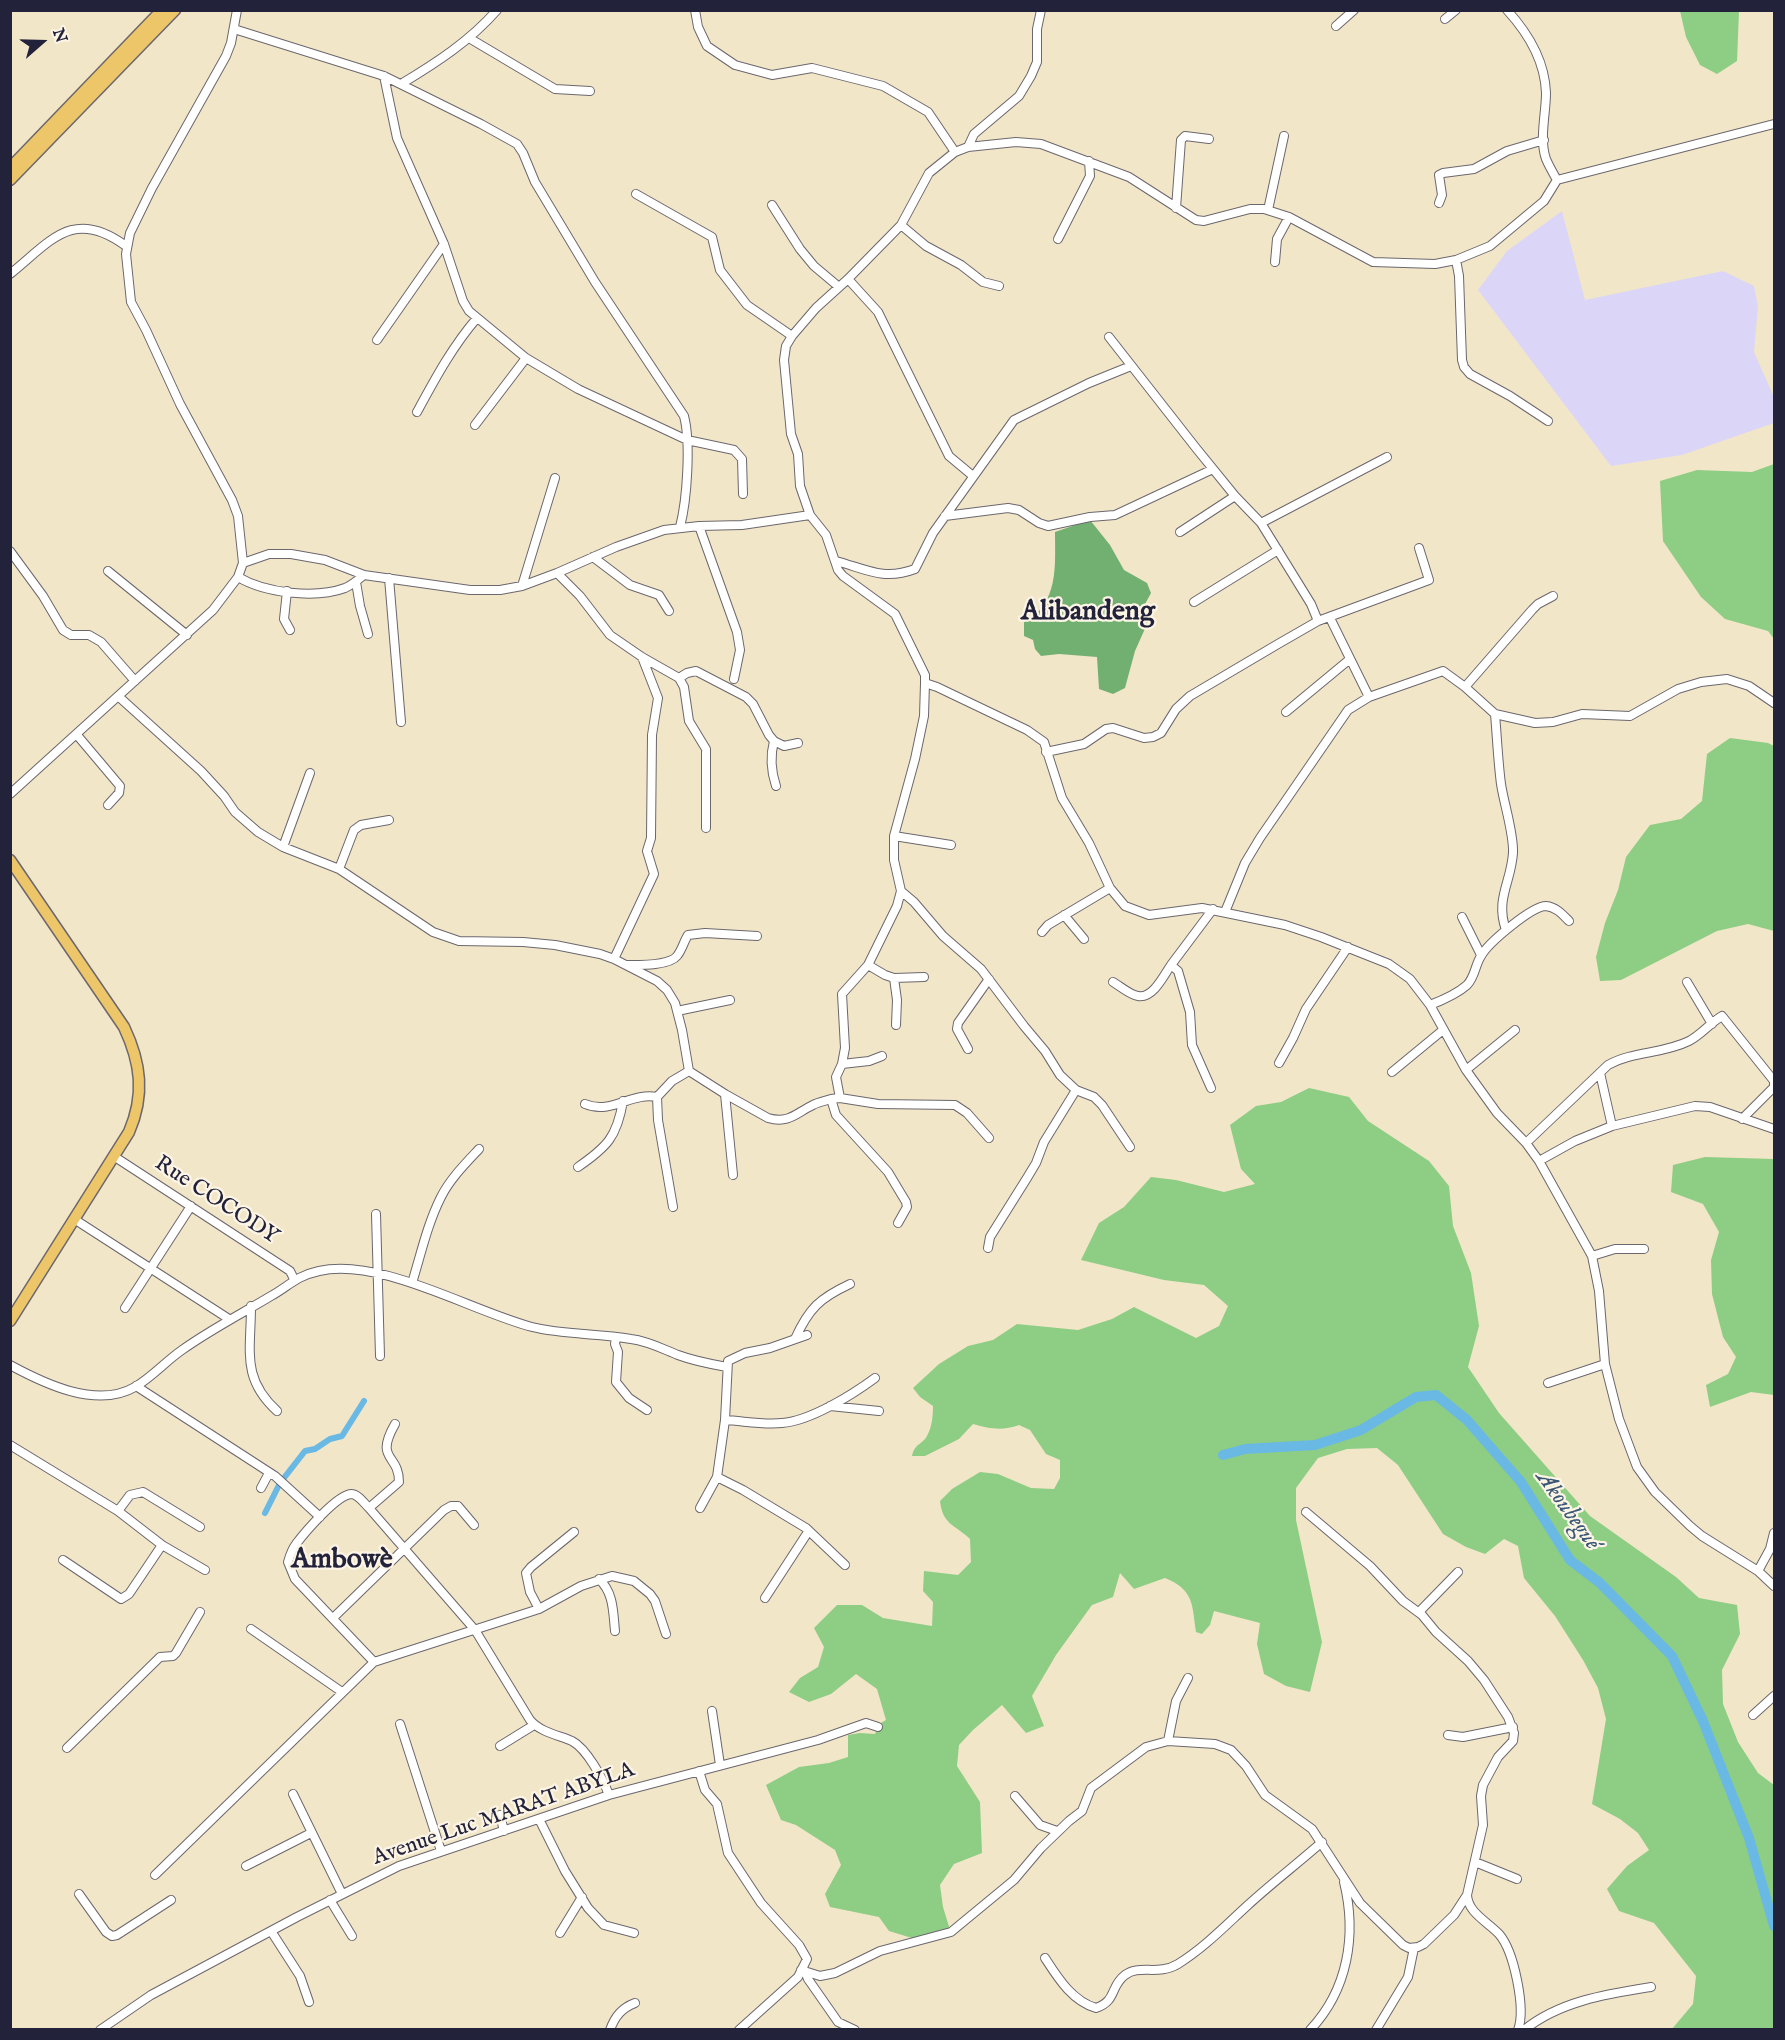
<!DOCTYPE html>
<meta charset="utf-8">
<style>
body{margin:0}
#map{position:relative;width:1785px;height:2040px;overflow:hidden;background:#f2e6c9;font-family:"IM FELL English",serif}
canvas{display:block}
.frame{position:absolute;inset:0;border:12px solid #22223b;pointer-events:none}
.north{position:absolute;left:12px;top:12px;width:60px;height:60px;-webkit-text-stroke:4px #fcf5e5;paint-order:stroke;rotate:70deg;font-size:16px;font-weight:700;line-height:24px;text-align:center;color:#22223b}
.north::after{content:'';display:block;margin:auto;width:21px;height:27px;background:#22223b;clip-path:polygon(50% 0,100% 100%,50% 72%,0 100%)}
</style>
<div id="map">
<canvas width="1785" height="2040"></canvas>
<div class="frame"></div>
<div class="north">N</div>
</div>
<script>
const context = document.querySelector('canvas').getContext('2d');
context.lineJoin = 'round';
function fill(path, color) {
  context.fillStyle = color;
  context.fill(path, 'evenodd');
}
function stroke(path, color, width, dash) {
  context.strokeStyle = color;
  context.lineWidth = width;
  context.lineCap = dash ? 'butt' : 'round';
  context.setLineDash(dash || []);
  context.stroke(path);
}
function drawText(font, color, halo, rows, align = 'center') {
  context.font = font + ' "IM FELL English",serif';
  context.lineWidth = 4.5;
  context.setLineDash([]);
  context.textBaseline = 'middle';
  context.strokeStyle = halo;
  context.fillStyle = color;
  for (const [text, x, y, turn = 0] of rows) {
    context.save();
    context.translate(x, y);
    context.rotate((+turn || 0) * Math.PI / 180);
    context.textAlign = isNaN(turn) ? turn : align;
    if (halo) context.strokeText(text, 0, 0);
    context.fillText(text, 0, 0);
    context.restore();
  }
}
fill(new Path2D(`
 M 1562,211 L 1585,300 L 1723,271 L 1754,286 L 1758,306 L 1754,352 L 1774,397 L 1774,423 L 1682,455 L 1611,466 L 1478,290 L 1507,251 Z`), '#dbd6f7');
fill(new Path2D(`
 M 1680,11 L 1739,11 L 1737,61 L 1717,74 L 1700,65 L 1686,37 Z
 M 1774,464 L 1774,639 L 1768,631 L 1725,619 L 1701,597 L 1663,541 L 1660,481 L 1697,470 L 1752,472 Z
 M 1730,738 L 1768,743 L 1774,746 L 1774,931 L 1748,924 L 1717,931 L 1621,980 L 1600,981 L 1596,957 L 1605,923 L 1618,890 L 1626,857 L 1650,825 L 1681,819 L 1702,801 L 1707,754 Z
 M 1309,1088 L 1349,1097 L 1368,1121 L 1429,1161 L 1449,1186 L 1453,1226 L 1471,1273 L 1479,1326 L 1468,1367 L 1499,1413 L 1590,1516 L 1676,1577 L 1699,1598 L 1737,1605 L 1740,1634 L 1722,1670 L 1723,1704 L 1738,1742 L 1758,1773 L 1774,1785 L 1774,2029 L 1672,2029 L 1693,2004 L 1696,1976 L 1654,1923 L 1619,1911 L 1607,1889 L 1627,1866 L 1649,1850 L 1638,1833 L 1620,1819 L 1592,1804 L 1606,1719 L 1598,1688 L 1583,1660 L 1555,1616 L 1524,1578 L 1518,1546 L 1504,1539 L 1485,1554 L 1466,1547 L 1443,1534 L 1398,1465 L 1377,1448 L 1347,1449 L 1318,1458 L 1296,1488 L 1296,1520 L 1322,1642 L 1310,1692 L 1286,1686 L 1264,1674 L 1257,1644 L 1260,1623 L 1214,1611 L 1210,1625 L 1202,1634 L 1196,1632 C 1192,1604 1194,1590 1165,1578 L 1134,1589 L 1120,1573 L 1113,1597 L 1092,1605 L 1056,1655 L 1032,1696 L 1044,1726 L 1026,1733 L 1002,1705 L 973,1730 L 959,1745 L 957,1766 L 980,1802 L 982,1853 L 954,1864 L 940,1885 L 943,1907 L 950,1930 L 915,1939 L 889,1931 L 879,1917 L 830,1907 L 825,1894 L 841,1865 L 835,1850 L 796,1825 L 781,1820 L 766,1785 L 799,1767 L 829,1763 L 848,1757 L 848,1735 L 860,1733 L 875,1734 L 879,1724 L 886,1720 L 877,1689 L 856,1674 L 831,1694 L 809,1702 L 789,1692 L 800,1678 L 818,1667 L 824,1647 L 814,1628 L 837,1605 L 862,1605 L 883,1618 L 932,1626 L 933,1602 L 923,1591 L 924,1571 L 958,1575 L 971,1562 L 970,1539 C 954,1524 943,1525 940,1501 L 952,1489 L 980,1472 L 998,1474 L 1031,1488 L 1054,1489 L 1060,1478 L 1060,1460 L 1046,1454 L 1030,1430 L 1019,1425 C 1002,1431 991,1429 973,1424 L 959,1439 L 925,1456 L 912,1456 C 915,1443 922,1445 927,1436 C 932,1427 933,1416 933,1406 L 920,1397 L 913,1388 L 939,1364 L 968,1346 L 993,1340 L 1017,1324 L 1078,1330 L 1112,1319 L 1134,1307 L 1196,1338 L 1219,1326 L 1228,1306 L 1204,1285 L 1164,1280 L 1081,1260 L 1099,1223 L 1124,1207 L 1151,1177 L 1176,1180 L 1224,1192 L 1255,1184 L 1241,1169 L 1230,1125 L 1256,1106 L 1281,1102 Z
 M 1705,1157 L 1774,1159 L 1774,1395 L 1751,1392 L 1710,1407 L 1706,1385 L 1728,1374 L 1736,1357 L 1723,1337 L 1712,1294 L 1711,1260 L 1719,1232 L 1703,1204 L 1671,1192 L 1673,1165 Z`), '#8ecd84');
fill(new Path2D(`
 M 1090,520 L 1110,545 L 1124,570 L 1147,583 L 1151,593 L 1144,606 L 1148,622 L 1135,651 L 1125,688 L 1113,694 L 1099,689 L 1097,657 L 1059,654 L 1041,656 L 1035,649 L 1033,640 L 1024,636 L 1024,622 C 1059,603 1055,567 1055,532 Z`), '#72b072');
stroke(new Path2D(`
 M 265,1513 L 280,1483 L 305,1451 L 315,1449 L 330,1439 L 342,1436 L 364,1401`), '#69b9e4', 6);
stroke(new Path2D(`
 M 1223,1455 L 1245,1449 L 1315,1445 L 1361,1430 L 1416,1397 L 1436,1395 L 1467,1420 L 1521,1482 L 1570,1560 L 1600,1583 L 1672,1656 L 1703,1721 L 1749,1838 L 1774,1926`), '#69b9e4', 10);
const minor = new Path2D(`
 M 237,10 L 231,43 L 226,56 L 152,188 L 130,233 L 126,254 L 131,302 L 146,330 L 180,404 L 232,500 L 238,516 L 243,563
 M 695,10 L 698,27 L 707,46 L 735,65 L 772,75 L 812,68 L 883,86 L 928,112 L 955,152
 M 1507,10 C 1528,33 1545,62 1546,93 C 1546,114 1539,139 1546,159 C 1549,166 1553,173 1557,180 L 1544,201 L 1490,246 L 1456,260 L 1435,264 L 1373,262 L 1289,217 L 1264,209 L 1250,209 L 1204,221 L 1196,220 L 1129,177 L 1041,144 L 1016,142 L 968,147 L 955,152 L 929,173 L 901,225 L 848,279 L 816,308 L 792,336 L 786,346 L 784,360 L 791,434 L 798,454 L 800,486 L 810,515 L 826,535 L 838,570 L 843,576 L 895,614 L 925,675 L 925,683 L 937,687 L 1027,730 L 1044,742 L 1062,798 L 1089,843 L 1110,888 L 1125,906 L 1149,915 L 1202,908 L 1285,925 L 1321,937 L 1389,964 L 1410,979 L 1430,1005 L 1466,1070 L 1497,1113 L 1526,1143 L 1539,1161 L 1592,1256 L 1599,1291 L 1605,1364 L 1619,1419 L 1637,1467 L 1655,1492 L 1690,1526 L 1702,1536 L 1758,1571 L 1774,1586
 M 1445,19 L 1456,10
 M 1336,26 L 1354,10
 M 234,29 L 384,76 L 481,124 L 517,144 L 523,153 L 535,182 L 595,282 L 684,416 C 691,443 687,500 680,527
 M 469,38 L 555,89 L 590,91
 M 384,76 L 397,138 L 444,244 L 463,301 L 469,311 L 526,358 L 578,389 L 687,440 L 734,450 L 742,459 L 743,494
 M 401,84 C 436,63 470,41 497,10
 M 968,147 L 974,134 L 1019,96 L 1031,76 L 1037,62 L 1037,29 L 1041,10
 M 1557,180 L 1774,124
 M 636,194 L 712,237 L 720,270 L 747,305 L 792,336
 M 1439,203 L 1442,195 L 1439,175 L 1443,173 L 1474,169 L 1507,151 L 1544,140
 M 772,205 L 800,249 L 814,266 L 839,287
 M 1176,208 L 1181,140 L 1185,136 L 1209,139
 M 1268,210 L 1284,136
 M 901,225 L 926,246 L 961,265 L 983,282 L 999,286
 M 1058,239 L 1090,176 L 1089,161
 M 1456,260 L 1459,276 L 1462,360 L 1464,367 L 1470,374 L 1510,396 L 1548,421
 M 1275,262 L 1277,239 L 1289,217
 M 10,274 C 51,241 73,207 126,246
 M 848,279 L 878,312 L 949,456 L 973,476
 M 1109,337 L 1196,448 L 1235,496 L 1261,523 L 1311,604 L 1318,621
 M 377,340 L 444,244
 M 417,412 C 435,379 452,347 477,318
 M 475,425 L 526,358
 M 945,516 L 1008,508 L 1019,510 L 1039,523 L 1048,526 L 1090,517 L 1115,515 L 1213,469
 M 1261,523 L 1387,457
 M 699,526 L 737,632 L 740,650 L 734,679
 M 1180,532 L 1235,496
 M 10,551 L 43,596 L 63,630 L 71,635 L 89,635 L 101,642 L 135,681
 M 593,557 L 630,585 L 659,595 L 669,611
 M 836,561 C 866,569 883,581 915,569 L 933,533 L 1014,420 L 1089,383 L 1131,366
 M 108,571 L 187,635
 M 557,573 L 580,596 L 610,635 L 642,657 L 679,678 L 684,687 L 689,721 L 706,749 L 706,828
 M 238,577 C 265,593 315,599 345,588 C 352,585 358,580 364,575
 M 389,578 L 401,722
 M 356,582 L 360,606 L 368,634
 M 522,586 L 555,478
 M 287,591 L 284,619 L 290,630
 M 1194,602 L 1278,550
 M 1330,618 L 1369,697
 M 679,678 L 687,673 L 696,671 L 746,697 L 753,704 L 769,735 L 774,741 L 784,746 L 798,743
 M 925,683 L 924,716 L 915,759 L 894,836 L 894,860 L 901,891 L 914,902 L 943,936 L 981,969 L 1024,1026 L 1045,1051 L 1060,1075 L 1076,1090 L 1094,1097 L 1102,1105 L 1130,1147
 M 1465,687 L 1532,610 L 1538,604 L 1553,596
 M 118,696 L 201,771 L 224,796 L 235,812 L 258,832 L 283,847 L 339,869 L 433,932 L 459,941 L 523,942 L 555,945 L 600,954 L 614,959 L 657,981 L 667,990 L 675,1003 L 682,1030 L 689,1071 L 672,1081 L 657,1097 L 658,1120 L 673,1207
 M 1286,712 L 1350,659
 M 1495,714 C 1497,737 1498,761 1501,784 C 1504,804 1514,834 1513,853 C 1511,883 1495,899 1506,930
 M 77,735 L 120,786 L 119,793 L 108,805
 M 774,741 C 770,756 771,771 776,786
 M 1046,752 L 1084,744 L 1106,729 L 1113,728 L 1144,738 L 1153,737 L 1161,733 L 1176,709 L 1190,696 L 1278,644 L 1318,621 L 1429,580 L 1419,548
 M 10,794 L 213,610 L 238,577 L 243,563 L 269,554 L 291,554 L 325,560 L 364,575 L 470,590 L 500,590 L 522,586 L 557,573 L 616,547 L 664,530 L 699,526 L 742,525 L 810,515
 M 894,836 L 951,845
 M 283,847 L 310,773
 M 339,869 L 354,830 L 361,825 L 389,820
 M 901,891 L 897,906 L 868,965 L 842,994 L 845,1048 L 842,1064 L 836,1077 L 840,1098 L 878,1104 L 955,1105 L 967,1113 L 989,1138
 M 1225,912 L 1245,863 L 1260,838 L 1348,710 L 1369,697 L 1443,671 L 1465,687 L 1495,714 L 1535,723 L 1553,722 L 1582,714 L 1630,716 L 1678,689 L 1701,682 L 1727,679 L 1749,686 L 1774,703
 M 1064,915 L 1084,939
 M 1462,917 L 1481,955
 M 1042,932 L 1048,925 L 1110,888
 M 614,959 L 654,874 L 647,851 L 651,838 L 652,735 L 658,698 L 642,657
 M 626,965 C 638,965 669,966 677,956 C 682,950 684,941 688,935 L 705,933 L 757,936
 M 868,965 L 885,975 L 894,978 L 897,1000 L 896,1025
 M 894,978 L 924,977
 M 1113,982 C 1120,986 1130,995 1138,996 C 1153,999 1164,975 1171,965
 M 1687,982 L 1712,1024
 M 1430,1005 C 1443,1000 1457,994 1467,985 C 1475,977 1475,965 1481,956 C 1488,943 1532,906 1546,906 C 1556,907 1562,914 1569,921
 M 677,1011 L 730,1000
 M 968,1049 L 957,1029 L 958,1023 L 989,979
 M 1279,1063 L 1293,1038 L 1306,1009 L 1348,947
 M 842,1064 L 869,1061 L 882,1056
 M 1466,1070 L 1515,1030
 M 689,1071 L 725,1094 L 733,1175
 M 1392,1072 L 1443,1030
 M 1600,1073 L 1612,1126
 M 1211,1088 L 1192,1045 L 1190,1012 L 1178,971 L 1171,965 L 1213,909
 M 725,1094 L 768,1118 C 789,1124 796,1113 813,1105 C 818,1102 825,1101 831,1099
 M 840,1098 L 831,1099 L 836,1115 L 888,1172 L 906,1202 L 907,1207 L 898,1223
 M 585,1104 C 611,1115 631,1092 657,1097
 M 1742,1119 L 1774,1087 L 1774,1083
 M 1526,1143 L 1608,1065 C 1633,1051 1663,1054 1689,1041 C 1701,1035 1710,1023 1722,1016 L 1774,1081
 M 115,1157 L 290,1271 L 294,1279
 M 1539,1161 L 1575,1141 L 1612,1126 L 1695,1106 L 1710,1107 L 1774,1129
 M 578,1167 C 607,1147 617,1137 623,1101
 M 376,1214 L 380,1356
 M 74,1219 L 229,1319
 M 988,1248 L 990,1237 L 1027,1178 L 1036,1163 L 1044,1142 L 1076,1090
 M 1592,1256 L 1615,1249 L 1644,1249
 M 412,1283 C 421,1254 427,1225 441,1197 C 450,1179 465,1164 479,1149
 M 251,1306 C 251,1351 241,1378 277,1411
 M 125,1308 L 191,1206
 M 807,1335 L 770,1348 L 745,1353 L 728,1361 L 725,1420 C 744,1421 763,1425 782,1423 C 810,1421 852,1395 875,1378
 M 616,1337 L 615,1344 L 618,1352 L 616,1382 L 629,1398 L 647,1410
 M 795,1339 C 809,1308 820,1298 850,1284
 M 10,1365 C 45,1384 97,1409 135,1387 C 152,1377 166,1361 182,1350 C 210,1330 241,1314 271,1296 C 289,1286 296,1276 319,1271 C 380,1257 471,1311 532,1327 C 564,1335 598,1333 631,1339 C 648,1341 663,1349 678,1355 C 694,1361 710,1364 727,1367
 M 1548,1383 L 1605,1364
 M 136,1386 L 275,1476 L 320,1517
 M 830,1406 L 879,1411
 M 725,1420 L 717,1477 L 743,1490 L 806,1528 L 845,1565
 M 10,1445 L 118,1511 L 162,1545 L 205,1570
 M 261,1488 L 269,1473
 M 369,1508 L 399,1482 C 399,1453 374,1461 395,1424
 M 700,1508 L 717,1477
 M 118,1511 L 130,1495 L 143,1492 L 200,1527
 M 63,1560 L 121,1599 L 129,1594 L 162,1545
 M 1758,1571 L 1770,1549 L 1774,1533
 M 599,1579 C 614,1593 613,1612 615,1631
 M 765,1598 L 808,1532
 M 539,1609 L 530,1592 L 526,1573 L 531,1567 L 574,1532
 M 1419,1612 L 1458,1572
 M 333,1618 L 444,1510 L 451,1506 L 458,1506 L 474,1525
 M 251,1629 L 342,1692
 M 374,1662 L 295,1579 L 288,1562 C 290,1555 292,1549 296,1544 C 305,1532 337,1495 351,1494 C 358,1494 364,1503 369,1508 L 475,1630 L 530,1720 C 540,1732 558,1735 572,1741 C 587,1749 603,1779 609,1795
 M 712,1711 L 720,1765
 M 1753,1715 L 1774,1696
 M 400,1724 L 441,1851
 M 1448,1735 L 1463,1737 L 1513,1727
 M 1168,1741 L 1176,1701 L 1188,1678
 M 500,1746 L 534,1725
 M 67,1748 L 160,1657 L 173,1656 L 176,1653 L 200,1612
 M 699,1771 L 705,1790 L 717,1804 L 728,1853 L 761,1903 L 799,1945 L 807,1959 L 798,1977 L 739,2030
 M 293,1794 L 342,1894
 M 1015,1796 L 1040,1825 L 1057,1831
 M 500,1815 L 504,1831
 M 539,1819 L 565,1871 L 588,1908 L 604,1925 L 634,1933
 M 1475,1862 L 1517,1879
 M 246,1866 L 311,1833
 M 155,1875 L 374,1662 L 539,1609 L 581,1586 L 612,1576 L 634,1581 L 650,1594 L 655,1601 L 666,1634
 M 79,1894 L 106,1932 L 112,1936 L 117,1935 L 171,1900
 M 1467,1895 C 1468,1913 1488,1922 1499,1934 C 1514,1951 1526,2009 1518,2030
 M 330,1900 L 352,1936
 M 271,1931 L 300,1976 L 309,2002
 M 560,1933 L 582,1897
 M 1045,1958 C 1058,1978 1072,2001 1096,2008 C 1117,2001 1110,1986 1125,1975 C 1139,1964 1158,1976 1178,1964 C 1205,1947 1225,1926 1248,1905 C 1272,1883 1297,1864 1322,1842
 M 801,1970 L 820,1976 L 835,1973 L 880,1951 L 951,1932 L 1014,1880 L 1041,1848 L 1069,1821 L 1082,1811 L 1091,1788 L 1146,1747 L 1168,1741 L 1215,1744 L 1231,1750 L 1246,1766 L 1265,1795 L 1312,1829 L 1360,1903 L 1403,1945 L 1409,1948 L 1418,1947 L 1424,1944 L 1454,1915 L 1467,1895 L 1483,1825 L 1481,1796 L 1483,1785 L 1498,1757 L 1513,1741 L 1514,1733 L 1508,1717 L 1484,1680 L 1468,1661 L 1436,1632 L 1422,1615 L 1403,1601 L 1370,1566 L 1306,1512
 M 805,1971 L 808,1979 L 838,2022 L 855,2030
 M 100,2030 L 151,1995 L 297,1917 L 399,1866 L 609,1795 L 818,1740 L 866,1723 L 878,1727
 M 610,2030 C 615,2016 622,2008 635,2003
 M 1310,2030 C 1348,1990 1357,1935 1344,1882
 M 1376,2030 L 1408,1977 L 1414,1948
 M 1524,2030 C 1560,2001 1607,1994 1651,1987`);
const major = new Path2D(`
 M 10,168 L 162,10
 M 10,180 L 175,10
 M 10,860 L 124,1027 C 141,1063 145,1095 129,1132 L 10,1321`);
stroke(minor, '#6b676d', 10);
stroke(major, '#6b676d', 13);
stroke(minor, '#fff', 8);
stroke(major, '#ecc669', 10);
drawText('22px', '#22223b', '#fcf5e5', [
 ["Rue COCODY",216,1201,33],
 ["Avenue Luc MARAT ABYLA",504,1815,-19]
]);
drawText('italic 24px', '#3b5776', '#fcf5e5', [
 ["Akoubegué",1567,1511,54]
]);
drawText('bold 28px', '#22223b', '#fcf5e5', [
 ["Alibandeng",1088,613],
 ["Ambowè",342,1561]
]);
</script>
